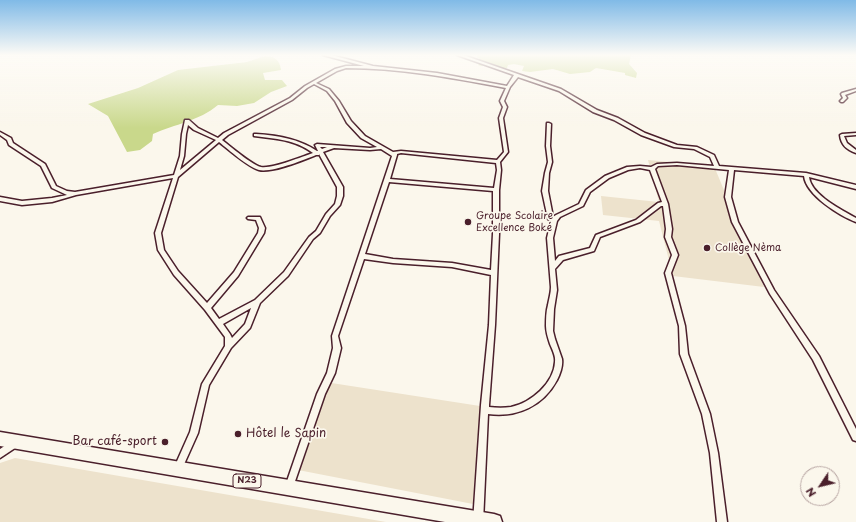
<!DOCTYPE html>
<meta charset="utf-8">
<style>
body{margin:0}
#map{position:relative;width:856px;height:522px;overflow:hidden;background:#fbf7ec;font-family:"Playpen Sans",sans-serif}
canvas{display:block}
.north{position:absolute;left:800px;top:466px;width:40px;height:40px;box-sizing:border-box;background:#fbf7ec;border:1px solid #b4a19f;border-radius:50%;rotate:235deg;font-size:11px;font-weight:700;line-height:16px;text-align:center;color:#4a1f2b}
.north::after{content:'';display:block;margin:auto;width:14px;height:18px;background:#4a1f2b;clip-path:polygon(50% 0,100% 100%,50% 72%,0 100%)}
</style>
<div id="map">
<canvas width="856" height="522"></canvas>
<div class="north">N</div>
</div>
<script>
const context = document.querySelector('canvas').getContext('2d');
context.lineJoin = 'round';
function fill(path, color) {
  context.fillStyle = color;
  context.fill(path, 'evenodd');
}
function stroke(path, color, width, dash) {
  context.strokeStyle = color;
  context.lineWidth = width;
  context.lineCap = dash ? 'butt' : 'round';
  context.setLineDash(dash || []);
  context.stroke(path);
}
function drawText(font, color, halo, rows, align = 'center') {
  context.font = font + ' "Playpen Sans",sans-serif';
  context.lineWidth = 3.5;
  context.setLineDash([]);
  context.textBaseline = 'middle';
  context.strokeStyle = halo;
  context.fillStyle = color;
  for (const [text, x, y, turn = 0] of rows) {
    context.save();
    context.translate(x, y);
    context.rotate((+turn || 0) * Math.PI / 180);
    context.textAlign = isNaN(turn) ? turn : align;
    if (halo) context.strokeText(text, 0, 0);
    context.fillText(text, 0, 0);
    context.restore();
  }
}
fill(new Path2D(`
 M 648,160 L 714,166 L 764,287 L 673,276 L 659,221 L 603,215 L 601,196 L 659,202 Z
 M 325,382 L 480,406 L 473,504 L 298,470 Z
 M 15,458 L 386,522 L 0,522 L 0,463 Z`), '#ede2cc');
fill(new Path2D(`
 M 477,55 L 631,55 L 629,64 L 637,73 L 636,78 L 625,75 L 625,73 L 596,68 L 590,72 L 570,74 L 553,69 L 530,72 L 522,71 L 524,66 L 514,64 L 508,65 L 507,68 C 498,70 492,67 484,65 L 481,66 L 478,65 L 482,61 L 477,57 Z
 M 265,56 C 274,56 280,60 281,70 L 263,73 L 265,80 L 282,80 L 287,86 L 271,92 L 254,103 L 237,106 L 218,105 C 199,121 175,124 153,134 L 152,141 L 140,150 L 127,152 L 108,116 L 88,104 L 138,88 L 178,70 L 247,62 Z`), '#c9d88b');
const street = new Path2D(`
 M 323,55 L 331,55 L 373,66 L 437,73 L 507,86 L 514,75 L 457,55 L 463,55 L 561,89 L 597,110 L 618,118 L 645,133 L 677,145 L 697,147 L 714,155 L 719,166 L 806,173 L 856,185 L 856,189 L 809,177 C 811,195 842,210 856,218 L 856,222 C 840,216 806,195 804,176 L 734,170 L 731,197 L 738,222 L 774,290 L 819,356 L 856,429 L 856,441 L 853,440 L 813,360 L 770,294 L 732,222 L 725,197 L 729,170 L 677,165 L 658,166 L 655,169 L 668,204 L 672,229 L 671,237 L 678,255 L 671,273 L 685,326 L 688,354 L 710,414 L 718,453 L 727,522 L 717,522 L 710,453 L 702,414 L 680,354 L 679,326 L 665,273 L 672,255 L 665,237 L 666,229 L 663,206 L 661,206 L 640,222 L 600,237 L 594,251 L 563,260 L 555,269 L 557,290 L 554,309 L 553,331 L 555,339 L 562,359 C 563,366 560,374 557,380 C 543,406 517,418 488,414 L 483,522 L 473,522 L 481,405 L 489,325 L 491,275 L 452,267 L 393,263 L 364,259 L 338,336 L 341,348 L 335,373 L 325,394 L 292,490 L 289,491 L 286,490 L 285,487 L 317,394 L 327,373 L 333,348 L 332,336 L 392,156 L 381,149 L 370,150 L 334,148 L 323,152 L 343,187 L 343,196 L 340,205 L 330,216 L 320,233 L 313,239 L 288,276 L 260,303 L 250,328 L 231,348 L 209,385 L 198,433 L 181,471 L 178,472 L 175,471 L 174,468 L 190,432 L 202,384 L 225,346 L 225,337 L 205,310 L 174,275 L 158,250 L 155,233 L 173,178 L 76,195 L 52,202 L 22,205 L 0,201 L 0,197 L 22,201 L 52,198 L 67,195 L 52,188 L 41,166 L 9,145 L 7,140 L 0,135 L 0,132 L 11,138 L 13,143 L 45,164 L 56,186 L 67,191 L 75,192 L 174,175 L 180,156 L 182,134 L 185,120 L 189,120 L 198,128 L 218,138 L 224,133 L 290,98 L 305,86 L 335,69 L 346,66 L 364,66 ZM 346,68 C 400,68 453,78 506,88 L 500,101 L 503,107 L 499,118 L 504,152 L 497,160 L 401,151 L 393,152 L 365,136 L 351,121 L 339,101 L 329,89 L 316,83 L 337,71 ZM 518,77 L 559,91 L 593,112 L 614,120 L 641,135 L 674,147 L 694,149 L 710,157 L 714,166 L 677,163 L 657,164 L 651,167 L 640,166 L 627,167 L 605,176 L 586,190 L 579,204 L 556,215 L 553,217 L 548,191 L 549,173 L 552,162 L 550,146 L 551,124 L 549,123 L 547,123 L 546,146 L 548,162 L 545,173 L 542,191 L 548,219 L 551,221 L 547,238 L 551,287 C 551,293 549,299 548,305 C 546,312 546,319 546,326 C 546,332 548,338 550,344 C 552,349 556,356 555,362 C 554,383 531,403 511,407 C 504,408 497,408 489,407 L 489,405 L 495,325 L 499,234 L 499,190 L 501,170 L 500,162 L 508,152 L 503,118 L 507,107 L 504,101 L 510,87 ZM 314,84 L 327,91 L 335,101 L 347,123 L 361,138 L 377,147 L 370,148 L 317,144 L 315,145 L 318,151 L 317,151 C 299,139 277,135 256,134 L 254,134 L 254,136 C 276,139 294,139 313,153 C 301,157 272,169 261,167 C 252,165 230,146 222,140 L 228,135 L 292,100 L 307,88 ZM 188,125 L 194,130 L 216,140 L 180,170 L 184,156 L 186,134 ZM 219,142 C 229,150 248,167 259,170 C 271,173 304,160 316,155 L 319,155 L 319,154 L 337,187 L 337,196 L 335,204 L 326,214 L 316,231 L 309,237 L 284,272 L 255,300 L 219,319 L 211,308 L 238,276 L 264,233 L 265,228 L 260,217 L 248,217 L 247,218 L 248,219 L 256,220 L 259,228 L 258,233 L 234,272 L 207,303 L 178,271 L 164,250 L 161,233 L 178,177 ZM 320,147 L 327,147 L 322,149 ZM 401,153 L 496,163 L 497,170 L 494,188 L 390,179 L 397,155 L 397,154 ZM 640,168 L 650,170 L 662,202 L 658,203 L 636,220 L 596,235 L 590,248 L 559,256 L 555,261 L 553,238 L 557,221 L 560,217 L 583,206 L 590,192 L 609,178 L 628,170 ZM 389,182 L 493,191 L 493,234 L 491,270 L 452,263 L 393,259 L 365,254 ZM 251,308 L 245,324 L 232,338 L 230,334 L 223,324 Z
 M 856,89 L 856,91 L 845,95 L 847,98 L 843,102 L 841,102 L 840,101 L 843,98 L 841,94 L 842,93 Z
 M 856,133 L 856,135 L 844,136 L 847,143 L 856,150 L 856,153 C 847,150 841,145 840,135 L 842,134 Z
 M 15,439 L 18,440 L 19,443 L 18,446 L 0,458 L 0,449 Z`);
const highway = new Path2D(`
 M 0,432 L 494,514 L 500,516 L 502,522 L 445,522 L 0,446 Z`);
stroke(street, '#4a1f2b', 3);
stroke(highway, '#4a1f2b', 3);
fill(street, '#fbf7ec');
fill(highway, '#fbf7ec');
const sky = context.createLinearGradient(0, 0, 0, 128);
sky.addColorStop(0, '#80bae7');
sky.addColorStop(0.43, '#fdfbf6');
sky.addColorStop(1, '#fdfbf600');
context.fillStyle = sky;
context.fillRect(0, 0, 856, 128);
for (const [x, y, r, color] of [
 [468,222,4,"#4a1f2b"],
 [707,248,4,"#4a1f2b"],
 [238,434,4,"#4a1f2b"],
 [165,442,4,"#4a1f2b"]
]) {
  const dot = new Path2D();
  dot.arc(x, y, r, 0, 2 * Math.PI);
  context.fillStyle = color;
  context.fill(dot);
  stroke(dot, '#fbf7ec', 1.5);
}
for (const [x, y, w] of [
 [247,481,28]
]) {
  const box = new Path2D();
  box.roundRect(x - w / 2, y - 7, w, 14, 3);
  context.fillStyle = '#fbf7ec';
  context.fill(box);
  stroke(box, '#4a1f2b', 1);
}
drawText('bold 9px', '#4a1f2b', null, [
 ["N23",247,481]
]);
drawText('10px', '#4a1f2b', '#fbf7ec', [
 ["Groupe Scolaire",476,216],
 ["Excellence Boké",476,228],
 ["Collège Nèma",715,248]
], 'left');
drawText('12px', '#4a1f2b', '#fbf7ec', [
 ["Hôtel le Sapin",246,434],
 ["Bar café-sport",157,442,"right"]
], 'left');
</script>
